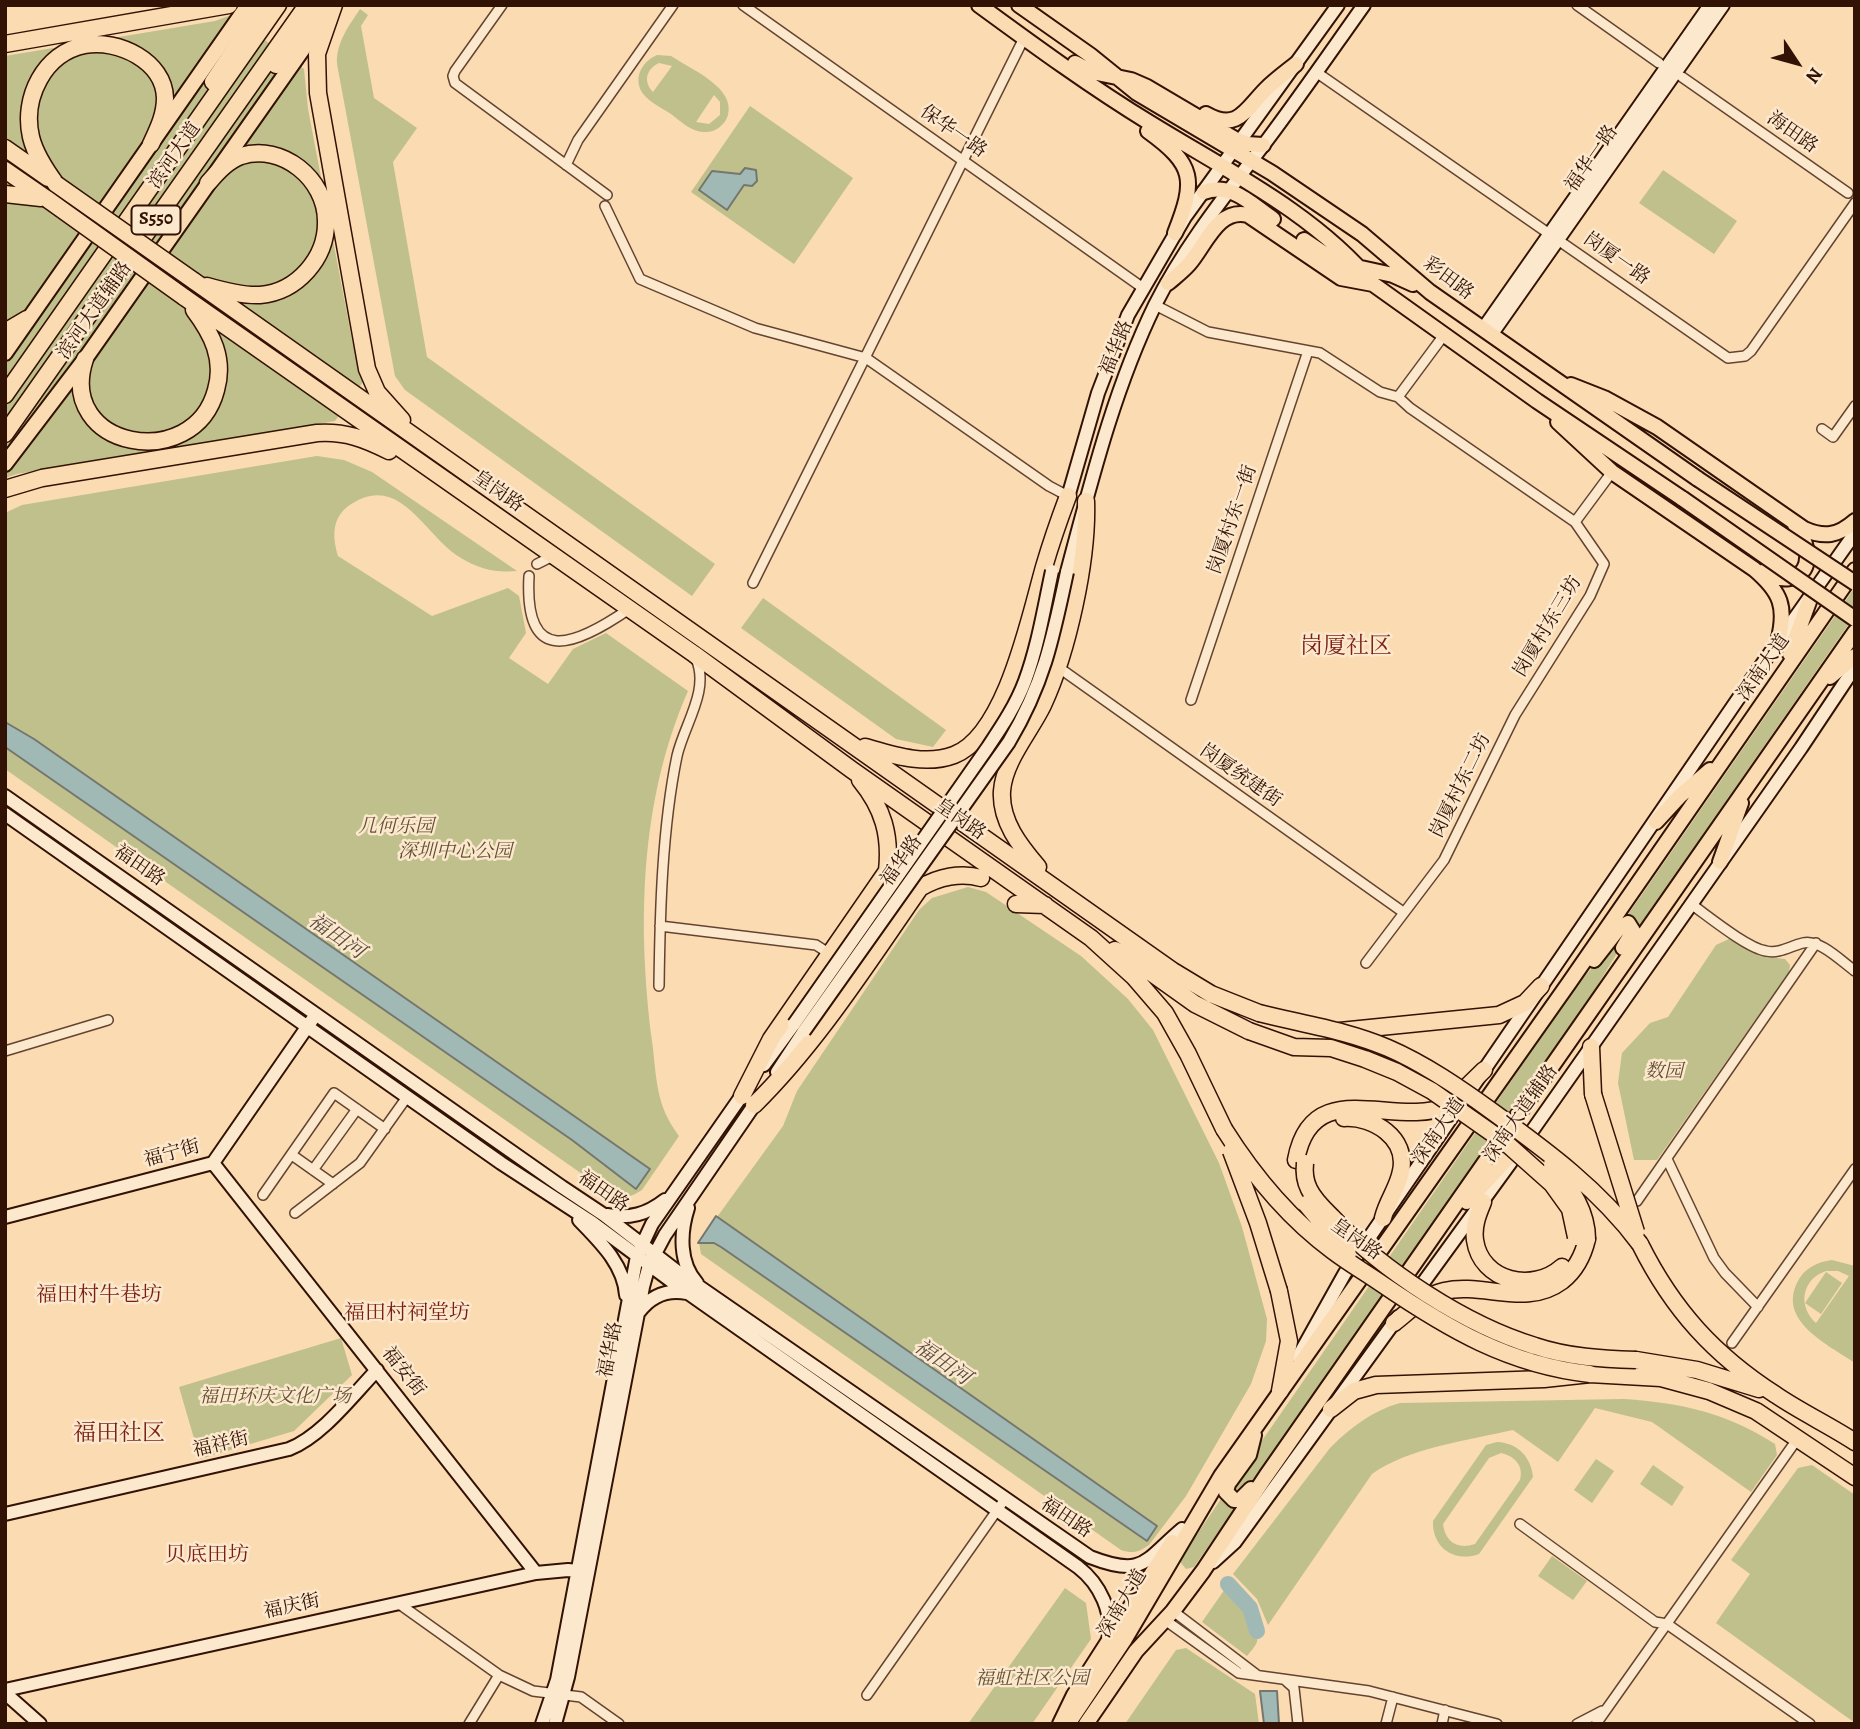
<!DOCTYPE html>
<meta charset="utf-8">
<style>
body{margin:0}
#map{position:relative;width:1860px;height:1729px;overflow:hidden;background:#fadbb2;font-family:Alegreya,serif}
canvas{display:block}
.frame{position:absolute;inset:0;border:7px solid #321204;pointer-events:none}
.north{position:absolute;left:1762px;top:28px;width:70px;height:70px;-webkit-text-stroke:5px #fce8cd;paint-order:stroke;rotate:126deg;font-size:19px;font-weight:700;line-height:28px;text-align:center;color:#321204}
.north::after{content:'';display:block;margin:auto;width:24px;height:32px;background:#321204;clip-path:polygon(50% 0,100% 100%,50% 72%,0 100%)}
</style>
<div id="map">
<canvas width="1860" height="1729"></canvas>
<div class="frame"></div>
<div class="north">N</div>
</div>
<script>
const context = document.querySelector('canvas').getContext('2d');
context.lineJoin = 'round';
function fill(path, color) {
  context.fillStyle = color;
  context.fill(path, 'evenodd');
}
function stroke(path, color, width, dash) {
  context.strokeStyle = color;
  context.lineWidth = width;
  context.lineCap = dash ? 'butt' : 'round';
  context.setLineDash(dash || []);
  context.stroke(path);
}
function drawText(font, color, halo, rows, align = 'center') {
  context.font = font + ' Alegreya,"Noto Serif SC",serif';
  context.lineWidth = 5;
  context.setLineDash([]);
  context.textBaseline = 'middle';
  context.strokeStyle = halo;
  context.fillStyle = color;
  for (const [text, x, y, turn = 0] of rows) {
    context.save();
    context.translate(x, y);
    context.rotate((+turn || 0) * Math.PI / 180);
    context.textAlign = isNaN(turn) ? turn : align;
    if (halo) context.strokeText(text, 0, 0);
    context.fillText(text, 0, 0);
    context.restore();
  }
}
fill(new Path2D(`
 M 360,9 L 368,15 L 361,26 L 374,98 L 417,128 L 393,162 L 427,357 L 715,564 L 692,596 L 405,390 L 395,376 L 337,64 C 336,42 349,26 360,9 Z
 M 231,15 L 304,69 L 308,109 L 352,340 L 363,382 L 335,421 L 17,474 L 5,478 L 5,56 L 215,21 Z
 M 657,55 L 671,56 L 676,59 C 694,71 735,88 728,115 C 725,125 715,133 704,132 C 692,132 680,121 671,114 C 662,108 651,103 644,95 C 632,80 641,62 657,55 ZM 659,63 L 672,66 L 653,92 C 643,82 646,69 659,63 ZM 714,95 L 720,102 L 720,115 L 709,124 L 696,122 Z
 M 750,106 L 853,178 L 794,264 L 691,192 Z
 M 1663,170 L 1737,221 L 1714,254 L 1639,203 Z
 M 317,456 L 344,460 L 372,472 L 517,571 C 496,573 479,569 461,558 C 424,537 400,468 347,507 C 331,520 333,539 338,556 L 432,616 L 508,588 L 519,596 L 526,633 L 509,658 L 548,684 L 573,649 L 606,633 L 688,691 C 640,800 637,924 652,1041 C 657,1079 655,1104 679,1136 L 642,1190 C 631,1197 624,1199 612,1195 L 5,769 L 5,513 L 22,505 Z
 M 1855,587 L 1855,615 L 1640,925 L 1636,919 L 1627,916 Z
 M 763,598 L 946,730 L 933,747 L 896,739 L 741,628 Z
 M 968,887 L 986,892 L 1081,956 L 1128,999 L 1153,1030 L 1219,1163 L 1242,1227 L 1267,1319 L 1266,1341 L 1251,1384 L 1186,1496 L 1149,1545 C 1139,1552 1133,1554 1121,1550 L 701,1254 L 699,1242 L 783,1126 L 797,1091 L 919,910 L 932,898 Z
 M 1622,930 L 1628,935 L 1594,991 L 1244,1493 L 1234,1493 L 1232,1484 L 1581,980 L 1606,953 Z
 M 1729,939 L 1760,956 L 1785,959 L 1790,965 L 1789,972 L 1657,1160 L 1634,1160 L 1618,1083 L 1622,1053 L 1650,1023 L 1668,1017 L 1716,945 Z
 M 1832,1260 L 1855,1266 L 1855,1363 C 1829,1345 1778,1322 1797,1283 C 1804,1268 1817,1262 1832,1260 ZM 1826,1271 L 1838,1271 L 1849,1276 L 1816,1323 C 1797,1306 1802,1279 1826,1271 Z
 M 1826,1272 L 1842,1283 L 1821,1314 L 1805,1303 Z
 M 341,1338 L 352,1375 L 294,1431 L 200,1459 L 179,1387 Z
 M 1624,1399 C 1681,1403 1725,1412 1775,1444 L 1777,1455 L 1751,1492 L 1652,1422 L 1595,1408 L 1558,1462 L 1513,1430 C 1469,1440 1408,1448 1372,1474 L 1268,1625 L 1257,1599 L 1233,1574 L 1330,1448 C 1351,1427 1372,1411 1400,1403 Z
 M 1497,1442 C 1518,1443 1531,1457 1533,1477 L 1479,1554 C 1455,1563 1432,1548 1433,1521 L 1486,1445 ZM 1501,1453 C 1515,1456 1524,1466 1520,1480 L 1475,1544 C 1458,1550 1445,1542 1443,1524 L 1489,1458 Z
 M 1596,1459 L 1614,1471 L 1592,1503 L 1574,1490 Z
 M 1653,1465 L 1684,1487 L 1672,1506 L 1640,1484 Z
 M 1812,1465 L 1855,1495 L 1855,1723 L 1716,1623 L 1750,1574 L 1731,1560 L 1798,1468 Z
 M 1221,1499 L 1235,1507 L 1234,1509 L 1194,1567 L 1186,1569 L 1181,1563 L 1181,1558 Z
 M 1552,1556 L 1587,1581 L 1573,1600 L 1538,1576 Z
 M 1065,1588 L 1086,1603 L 1091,1639 L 1032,1724 L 968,1724 Z
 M 1225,1589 C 1236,1599 1262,1625 1257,1642 C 1255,1647 1250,1652 1247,1656 L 1202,1622 Z
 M 1186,1648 L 1255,1694 L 1259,1724 L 1125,1724 L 1176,1650 Z`), '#bfc08b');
const water = new Path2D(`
 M 745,168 L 756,170 L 757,181 L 752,186 L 744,185 L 727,210 L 699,190 L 712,171 L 740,174 Z
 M 5,722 L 34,739 L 650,1169 L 636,1189 L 572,1140 L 5,747 Z
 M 716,1216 L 1157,1526 L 1147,1541 L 721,1247 L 714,1243 L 698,1243 Z
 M 1260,1691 L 1277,1691 L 1279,1724 L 1264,1724 Z`);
fill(water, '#a1b9b5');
stroke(water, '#75766e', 2);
stroke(new Path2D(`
 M 1228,1584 L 1250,1608 L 1257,1631`), '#a1b9b5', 16);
const street = new Path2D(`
 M 502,5 L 455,71 L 453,76 L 455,83 L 607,195
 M 743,5 L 1143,288
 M 1577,5 L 1659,63
 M 1316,72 L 1728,358 L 1745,356 L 1751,351 L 1855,203
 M 1682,77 L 1848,193
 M 566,165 L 578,140 L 673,5
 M 605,206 L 640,279 L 755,328 L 866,358 L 1049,486 L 1068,496
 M 1155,305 L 1208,332 L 1320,353 L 1380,392 L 1398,397 L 1410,408 L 1575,522 L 1604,564 L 1590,596 L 1515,715 L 1444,860 L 1366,963
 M 1398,397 L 1444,335
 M 1822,429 L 1833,437 L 1855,406
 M 1575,522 L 1612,472
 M 537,564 L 553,556
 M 529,576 C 524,668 575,646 629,609
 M 753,583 L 1024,38
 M 1058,667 L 1403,912
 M 1191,700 L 1308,351
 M 1691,904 C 1708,916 1747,948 1766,951 C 1780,954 1790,946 1803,943 C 1820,939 1841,961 1855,971
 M 660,926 L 816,945 L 830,954
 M 659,986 C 660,911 662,829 677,756 C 684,725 710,690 696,659
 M 5,1051 L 108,1020
 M 292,1155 L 333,1184
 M 1667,1159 L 1714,1258 L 1725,1273 L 1758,1307
 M 313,1170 L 357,1109
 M 263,1195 L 334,1093 L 385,1129
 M 1637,1201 L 1816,943
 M 295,1213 L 360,1163 L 407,1097
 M 1732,1343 L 1855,1169
 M 1520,1524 L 1655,1622 L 1667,1624 L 1810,1724
 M 398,1603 L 499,1675
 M 1173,1611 L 1257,1675
 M 1165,1620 L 1239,1673 L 1369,1691 L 1497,1724
 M 1285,1680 L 1294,1688 L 1298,1724
 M 867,1695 L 1005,1499
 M 469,1724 L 499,1675 L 533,1691 L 581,1697 L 619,1724
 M 1386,1724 L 1393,1697
 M 1442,1724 L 1445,1710
 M 1577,1724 L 1602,1711
 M 1596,1724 L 1798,1438`);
const secondary = new Path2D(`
 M 1483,329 L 1710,5
 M 1491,335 L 1723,5
 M 1066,504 L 1098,393 L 1128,315 L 1185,217 L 1338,5
 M 1067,572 C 1091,482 1114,389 1155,305 C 1185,245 1228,192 1268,139 C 1301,95 1332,50 1364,5
 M 5,796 L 562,1187 L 604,1215 L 678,1272 L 1090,1557 C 1144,1578 1144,1561 1182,1529
 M 5,814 L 501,1163 L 593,1223 L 671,1281 L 1078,1567 C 1100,1584 1114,1613 1108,1641
 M 764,1065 L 794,1024
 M 777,1072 L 804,1031
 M 1525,1141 L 1801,748 L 1855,667
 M 213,1163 L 536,1573
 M 688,1208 C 680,1233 679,1263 697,1283
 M 607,1215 C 630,1219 647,1214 665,1200
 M 5,1217 L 213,1163 L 312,1020
 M 579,1220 C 599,1241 624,1264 626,1295
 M 1415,1294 L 1511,1162
 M 639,1312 C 651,1296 667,1289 687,1293
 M 1298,1357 L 1345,1273 L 1751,680 L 1855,533
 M 5,1514 L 289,1449 C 322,1436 352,1396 377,1370
 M 1213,1562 L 1235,1542 L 1398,1317
 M 5,1690 L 536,1573 L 568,1570 L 587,1572
 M 5,1693 L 40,1724
 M 542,1724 L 557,1680 L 637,1256 L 652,1224 L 747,1088
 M 555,1724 L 568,1677 L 643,1287 L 649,1265 L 665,1235 L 759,1098`);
const primary = new Path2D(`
 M 979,5 C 1035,46 1091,87 1150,123 C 1226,170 1316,214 1373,284
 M 1019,5 L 1090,55 L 1137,93 L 1272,173 L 1362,234 L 1430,292 L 1698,479
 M 1075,63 L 1092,72 L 1131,80 L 1147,87 L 1235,139 L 1247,144 L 1263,145
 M 1206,114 C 1238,132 1246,109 1266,89 C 1275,80 1286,72 1296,64
 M 1148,131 C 1195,165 1196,180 1175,233
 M 1204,192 C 1231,182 1251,204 1273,219
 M 1304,240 L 1338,263 L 1393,275 L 1413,284
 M 1168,283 C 1175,277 1183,271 1189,264 C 1205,246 1218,207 1248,215 L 1341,278 L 1373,284 L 1537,401 L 1683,499
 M 5,353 L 248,5
 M 1571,385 L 1604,398 L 1657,427 L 1804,529 C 1824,538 1838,536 1855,521
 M 1558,422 L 1612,472 L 1754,569 C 1781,592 1787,607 1778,642
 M 5,464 L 85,359 L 329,12
 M 1762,572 C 1805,593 1820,559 1795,525
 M 1790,654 L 1811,596
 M 1830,677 L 1855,656
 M 1656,822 L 1680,796 L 1710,770
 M 1720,862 L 1741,803
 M 1594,960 L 1619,928 L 1628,923 L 1633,931 L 1623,948
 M 1467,1202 L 1530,1134
 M 1251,1489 L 1240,1500 L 1234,1500 L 1226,1492 L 1228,1484 L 1249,1455 L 1254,1435
 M 1060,1724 L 1074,1695 L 1172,1542
 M 1068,1724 L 1125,1639 L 1221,1476 L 1569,983 L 1855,570
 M 1086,1724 L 1136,1651 L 1173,1611 L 1203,1571 L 1266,1476 L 1855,632`);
const highway = new Path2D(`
 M 334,5 L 317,54 L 318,93 L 367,369 L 377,392 L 402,420
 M 5,44 L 229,5
 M 276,65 L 322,5
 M 213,82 L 264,5
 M 5,148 L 48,178
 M 5,170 L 47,199
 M 56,184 C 45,169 35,154 31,137 C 22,98 44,53 85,45 C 118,39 164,61 165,98 C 165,115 158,129 151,144
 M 5,194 L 41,198
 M 194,281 L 1173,971 L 1211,994 L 1259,1013
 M 207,286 C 224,291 243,296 260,295 C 297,292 327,258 326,221 C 326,179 282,143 241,156 C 227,161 217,173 208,183
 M 184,297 L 694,654 L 852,770 L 1091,938 L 1134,977 L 1165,1013 L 1188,1054 L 1224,1129
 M 5,332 L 27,319
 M 85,359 C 55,449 194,474 216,390 C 225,359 212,334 194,310
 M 5,395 L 278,5
 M 5,434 L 307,5
 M 5,489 L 42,478 L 317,433 C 345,431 365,439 389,451
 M 865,747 C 893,755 925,766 954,755 C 1006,735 1030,616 1044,567 C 1051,543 1059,520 1068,496
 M 1038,867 C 1020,846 1000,821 1002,791 C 1004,761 1030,732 1043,705 C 1068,651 1088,560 1086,501
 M 1016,904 L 1045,905
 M 1115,950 L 1136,962 L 1195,1004 L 1249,1031
 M 1340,1031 L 1499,1015 L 1525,1003 L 1541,986
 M 1591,1047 L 1593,1094
 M 742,1096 L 771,1039 L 887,871 C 891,835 883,808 860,780
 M 754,1105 C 818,1042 869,961 920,888 C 938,877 961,872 981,878
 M 1344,1118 C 1373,1116 1408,1138 1401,1171 C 1398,1188 1387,1201 1383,1218
 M 1296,1160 C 1312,1073 1394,1129 1447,1106 L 1484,1070
 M 1483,1202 C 1478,1214 1473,1226 1475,1240 C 1481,1282 1533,1293 1562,1267
 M 1640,1244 C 1673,1310 1714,1355 1776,1395 C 1801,1412 1829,1425 1855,1442
 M 1279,1291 L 1289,1341 L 1280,1391
 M 1394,1323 C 1409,1311 1425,1295 1444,1291 C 1484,1282 1526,1308 1562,1281 C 1576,1270 1583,1256 1587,1239
 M 1636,1360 L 1697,1370 L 1759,1389
 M 1331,1409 L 1354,1391 L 1376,1385 L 1544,1379 L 1590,1374 L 1661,1378 L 1709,1391 L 1756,1411 L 1855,1477`);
stroke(street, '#644430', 12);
stroke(secondary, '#321204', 16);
stroke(primary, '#321204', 18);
stroke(highway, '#321204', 19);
stroke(street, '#fce8cd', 9);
stroke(secondary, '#fce8cd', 12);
stroke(primary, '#fadbb2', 14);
stroke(highway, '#fadbb2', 16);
const secondaryBridge = new Path2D(`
 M 794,1024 L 988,747 C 1002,726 1016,705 1025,681 C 1038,646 1044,608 1052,571
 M 804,1031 L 1009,742 C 1044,683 1053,638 1067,572`);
const primaryBridge = new Path2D(`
 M 1698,479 L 1855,583
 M 1683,499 L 1855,619`);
const highwayBridge = new Path2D(`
 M 56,184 L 194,281
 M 47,199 L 184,297
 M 1259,1013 C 1302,1024 1346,1030 1388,1048 C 1425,1064 1460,1088 1493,1112 C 1547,1151 1600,1190 1640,1244
 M 1249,1031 L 1294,1047 L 1331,1048 L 1365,1059 L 1397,1072 L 1432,1091 L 1506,1143 L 1552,1184 L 1570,1209 L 1576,1237
 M 1593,1094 L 1636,1232
 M 1224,1129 C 1253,1175 1288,1218 1333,1251 C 1349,1263 1366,1273 1382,1284 C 1448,1329 1509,1365 1590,1374
 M 1231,1151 L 1258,1223 L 1279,1291
 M 1305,1163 C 1304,1172 1305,1181 1309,1189 C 1314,1200 1324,1209 1333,1218 C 1383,1271 1466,1325 1535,1346 C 1568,1357 1602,1359 1636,1360
 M 1552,1164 C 1569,1187 1587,1209 1587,1239
 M 1306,1204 L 1348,1254`);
stroke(secondaryBridge, '#321204', 16, []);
stroke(primaryBridge, '#321204', 18, []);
stroke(highwayBridge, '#321204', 19, []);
stroke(secondaryBridge, '#fce8cd', 12);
stroke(primaryBridge, '#fadbb2', 14);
stroke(highwayBridge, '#fadbb2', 16);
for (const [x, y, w] of [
 [156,220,49]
]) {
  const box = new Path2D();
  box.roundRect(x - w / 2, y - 14.5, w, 29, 5);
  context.fillStyle = '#fce8cd';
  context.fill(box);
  stroke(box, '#321204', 2);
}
drawText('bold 18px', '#321204', null, [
 ["S550",156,220]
]);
drawText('19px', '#321204', '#fce8cd', [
 ["保华一路",953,132,35],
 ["海田路",1792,133,35],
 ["滨河大道",175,156,-55],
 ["福华一路",1592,159,-55],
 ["岗厦一路",1616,259,35],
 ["彩田路",1448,279,37],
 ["滨河大道辅路",95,311,-55],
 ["福华路",1117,348,-68],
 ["皇岗路",498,492,35],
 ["岗厦村东一街",1233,520,-71],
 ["岗厦村东三坊",1548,627,-59],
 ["深南大道",1764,668,-55],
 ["岗厦统建街",1240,776,35],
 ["岗厦村东二坊",1461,786,-64],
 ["皇岗路",960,820,35],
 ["福华路",902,861,-55],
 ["福田路",139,866,35],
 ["深南大道辅路",1521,1114,-55],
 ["深南大道",1439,1132,-55],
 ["福宁街",172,1154,-15],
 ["福田路",603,1192,35],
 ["皇岗路",1356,1240,35],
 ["福华路",611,1350,-79],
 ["福安街",403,1372,52],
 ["福祥街",221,1445,-13],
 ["福田路",1066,1518,34],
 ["深南大道",1123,1604,-59],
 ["福庆街",292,1607,-12]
]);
drawText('italic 19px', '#634f33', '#fce8cd', [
 ["几何乐园",396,827],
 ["深圳中心公园",455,852],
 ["数园",1664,1072],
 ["福田环庆文化广场",275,1397],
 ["福虹社区公园",1032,1679]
]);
drawText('italic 21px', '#594c42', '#fce8cd', [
 ["福田河",336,937,35],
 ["福田河",942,1363,35]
]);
drawText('21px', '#7a1f14', '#fce8cd', [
 ["福田村牛巷坊",99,1296],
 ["福田村祠堂坊",407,1314],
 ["贝底田坊",207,1556]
]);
drawText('23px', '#7a1f14', '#fce8cd', [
 ["岗厦社区",1346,647],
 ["福田社区",119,1434]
]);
</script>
